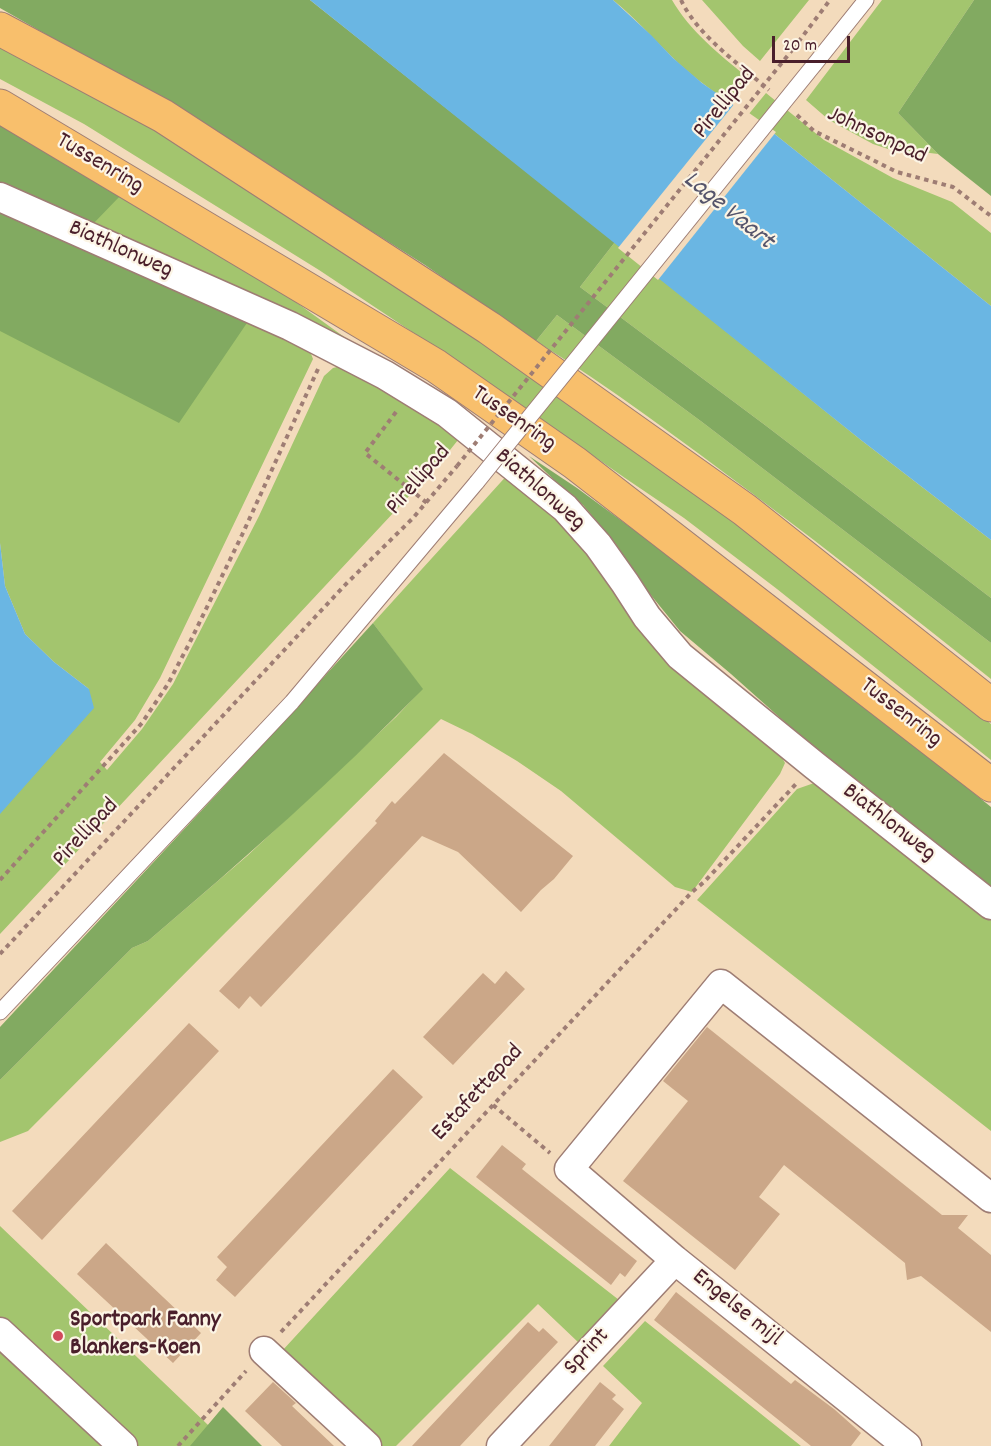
<!DOCTYPE html>
<style>
body{margin:0}
#map{position:relative;width:991px;height:1446px;overflow:hidden;background:#f3dbbc;font-family:Dekko,sans-serif}
canvas{display:block}
.scale{position:absolute;left:772px;top:36px;width:78px;height:27px;box-sizing:border-box;border:3px solid #4a1f2b;border-top:0;padding-left:8px;font-size:18px;line-height:21px;white-space:nowrap;color:#4a1f2b;-webkit-text-stroke:4px #fcf5e5;paint-order:stroke}
</style>
<div id="map">
<canvas width="991" height="1446"></canvas>
<div class="scale">20 m</div>
</div>
<script>
const context = document.querySelector('canvas').getContext('2d');
context.lineJoin = 'round';
function fill(path, color) {
  context.fillStyle = color;
  context.fill(path, 'evenodd');
}
function stroke(path, color, width, dash) {
  context.strokeStyle = color;
  context.lineWidth = width;
  context.lineCap = dash ? 'butt' : 'round';
  context.setLineDash(dash || []);
  context.stroke(path);
}
function drawText(font, color, halo, rows, align = 'center') {
  context.font = font + ' Dekko,sans-serif';
  context.lineWidth = 4.5;
  context.setLineDash([]);
  context.textBaseline = 'middle';
  context.strokeStyle = halo;
  context.fillStyle = color;
  for (const [text, x, y, turn = 0] of rows) {
    context.save();
    context.translate(x, y);
    context.rotate((+turn || 0) * Math.PI / 180);
    context.textAlign = isNaN(turn) ? turn : align;
    if (halo) context.strokeText(text, 0, 0);
    context.fillText(text, 0, 0);
    context.restore();
  }
}
fill(new Path2D(`
 M 613,0 L 672,0 C 690,31 719,54 747,77 L 727,101 C 707,87 688,73 671,56 C 652,37 634,17 613,0 Z
 M 702,0 L 809,0 L 760,61 L 743,46 Z
 M 882,0 L 974,0 L 898,113 L 938,154 L 922,152 L 894,151 L 873,144 L 829,120 L 806,100 Z
 M 0,41 L 104,95 L 292,215 L 561,396 L 797,568 L 991,724 L 991,760 L 777,589 L 684,518 L 625,478 L 498,389 L 319,270 L 84,124 L 0,79 Z
 M 766,93 L 824,140 L 893,178 L 952,202 L 991,233 L 991,306 L 772,132 L 748,115 Z
 M 0,124 L 293,300 L 347,339 L 400,373 L 92,225 Z
 M 0,205 L 308,346 L 313,359 L 160,678 L 135,720 L 100,762 L 107,770 L 142,729 L 173,684 L 259,516 L 324,376 L 333,368 L 341,366 L 462,435 L 438,465 L 0,934 L 0,656 L 89,689 L 54,662 L 25,634 L 5,586 L 0,543 Z
 M 615,242 L 861,440 L 991,540 L 991,598 L 765,425 L 580,287 Z
 M 557,315 L 702,422 L 991,643 L 991,679 C 912,616 833,554 753,494 C 682,441 611,388 536,341 Z
 M 510,472 L 561,512 L 779,752 L 785,763 L 780,774 L 692,892 L 675,887 L 561,791 L 517,761 L 472,734 L 441,719 L 226,932 L 28,1131 L 0,1142 L 0,1080 L 132,948 L 148,941 L 247,856 L 396,717 L 422,689 L 373,623 Z
 M 817,782 L 991,920 L 991,1131 L 697,900 L 797,789 Z
 M 450,1168 L 619,1300 L 579,1343 L 538,1304 L 396,1446 L 381,1446 L 282,1351 Z
 M 0,1226 L 230,1446 L 0,1446 Z
 M 645,1321 L 801,1446 L 609,1446 L 642,1403 L 603,1366 Z`), '#a3c56e');
fill(new Path2D(`
 M 0,0 L 310,0 L 615,242 L 580,287 L 765,425 L 991,598 L 991,643 L 702,422 L 557,315 L 536,341 L 507,322 L 425,265 L 199,122 L 0,8 Z
 M 974,0 L 991,0 L 991,196 L 938,154 L 898,113 Z
 M 0,125 L 121,195 L 92,225 L 0,184 Z
 M 0,205 L 251,317 L 179,423 L 0,331 Z
 M 529,456 L 577,488 L 788,643 L 991,807 L 991,892 L 852,782 L 731,674 L 680,631 L 646,589 L 615,543 L 583,505 L 568,493 Z
 M 373,623 L 423,689 C 336,778 242,861 148,941 L 132,948 L 0,1080 L 0,1027 L 230,780 Z
 M 223,1407 L 262,1446 L 190,1446 Z`), '#82aa61');
fill(new Path2D(`
 M 310,0 L 613,0 L 651,35 L 673,58 L 702,83 L 772,132 L 991,306 L 991,540 L 861,440 Z
 M 0,543 L 5,586 L 25,634 L 54,662 L 89,689 L 94,708 L 0,814 Z`), '#6ab6e3');
fill(new Path2D(`
 M 735,103 L 776,132 L 658,280 L 618,248 Z`), '#f3dbbc');
fill(new Path2D(`
 M 444,753 L 573,856 L 554,879 L 541,890 L 521,912 L 458,852 L 422,836 L 261,1007 L 250,996 L 239,1009 L 219,991 L 377,823 L 375,821 L 392,801 L 395,804 Z
 M 506,971 L 525,989 L 453,1065 L 423,1037 L 483,973 L 495,984 Z
 M 189,1023 L 219,1051 L 42,1240 L 12,1211 Z
 M 707,1027 L 942,1215 L 968,1215 L 958,1228 L 991,1255 L 991,1332 L 921,1276 L 907,1280 L 905,1263 L 784,1165 L 759,1197 L 780,1214 L 735,1270 L 623,1181 L 688,1101 L 663,1081 Z
 M 393,1069 L 423,1097 L 235,1297 L 216,1280 L 227,1267 L 217,1257 Z
 M 502,1145 L 526,1164 L 522,1169 L 637,1261 L 625,1277 L 620,1273 L 611,1285 L 476,1177 Z
 M 106,1243 L 201,1333 L 173,1363 L 77,1274 Z
 M 676,1292 L 791,1384 L 795,1380 L 834,1409 L 861,1433 L 851,1446 L 811,1446 L 654,1320 Z
 M 528,1322 L 539,1332 L 543,1328 L 558,1342 L 460,1446 L 412,1446 Z
 M 273,1382 L 296,1403 L 292,1406 L 334,1446 L 282,1446 L 245,1411 Z
 M 600,1382 L 616,1395 L 612,1399 L 624,1409 L 595,1446 L 549,1446 Z`), '#cba788');
const service = new Path2D(`
 M 814,65 L 866,0
 M 0,1012 L 292,702 L 477,482`);
const minor = new Path2D(`
 M 0,197 L 290,326 L 385,375 L 447,413 L 565,508 L 598,545 L 625,583 L 647,617 L 680,656 L 814,765 L 991,905
 M 0,1332 L 123,1446
 M 264,1351 L 367,1446
 M 501,1446 L 675,1260
 M 907,1446 L 675,1260 L 569,1169 L 721,984 L 991,1198`);
const trunk = new Path2D(`
 M 0,29 L 163,116 L 489,328 L 745,510 L 991,705
 M 0,106 L 436,366 L 575,463 L 991,785`);
stroke(service, '#9e7d74', 17);
stroke(minor, '#9e7d74', 31);
stroke(trunk, '#9e7d74', 35);
stroke(new Path2D(`
 M 681,0 C 698,36 739,64 769,90
 M 793,49 L 830,0
 M 797,115 L 814,131 L 897,172 L 953,187 L 991,216
 M 396,412 L 365,453 L 427,503
 M 0,880 L 142,723 L 168,684 L 190,642 L 242,535 L 318,369
 M 0,954 L 346,584 L 413,518 L 457,466
 M 493,1105 L 550,1153
 M 281,1332 L 650,937 L 692,892 L 704,882 L 796,784
 M 178,1446 L 246,1371`), '#9e7d74', 4, [4.5, 4.5]);
stroke(service, '#fff', 15);
stroke(minor, '#fff', 28);
stroke(trunk, '#f8bf6c', 33);
const serviceBridge = new Path2D(`
 M 477,482 L 814,65`);
stroke(serviceBridge, '#9e7d74', 17, []);
stroke(new Path2D(`
 M 457,466 L 793,49`), '#9e7d74', 4, [4.5, 4.5]);
stroke(serviceBridge, '#fff', 15);
for (const [x, y, r, color] of [
 [58,1336,6,"#d1495b"]
]) {
  const dot = new Path2D();
  dot.arc(x, y, r, 0, 2 * Math.PI);
  context.fillStyle = color;
  context.fill(dot);
  stroke(dot, '#fcf5e5', 2);
}
drawText('24px', '#4a1f2b', '#fcf5e5', [
 ["Pirellipad",726,104,-51],
 ["Johnsonpad",876,137,25],
 ["Tussenring",99,165,31],
 ["Biathlonweg",120,251,24],
 ["Tussenring",513,420,35],
 ["Pirellipad",420,481,-49],
 ["Biathlonweg",539,491,41],
 ["Tussenring",900,714,38],
 ["Biathlonweg",888,824,38],
 ["Pirellipad",87,834,-47],
 ["Estafettepad",479,1094,-47],
 ["Engelse mijl",736,1309,39],
 ["Sprint",588,1353,-47]
]);
drawText('bold 24px', '#4a1f2b', '#fcf5e5', [
 ["Sportpark Fanny",70,1322],
 ["Blankers-Koen",70,1350]
], 'left');
drawText('italic 26px', '#55546b', '#fcf5e5', [
 ["Lage Vaart",727,212,39]
]);
</script>
